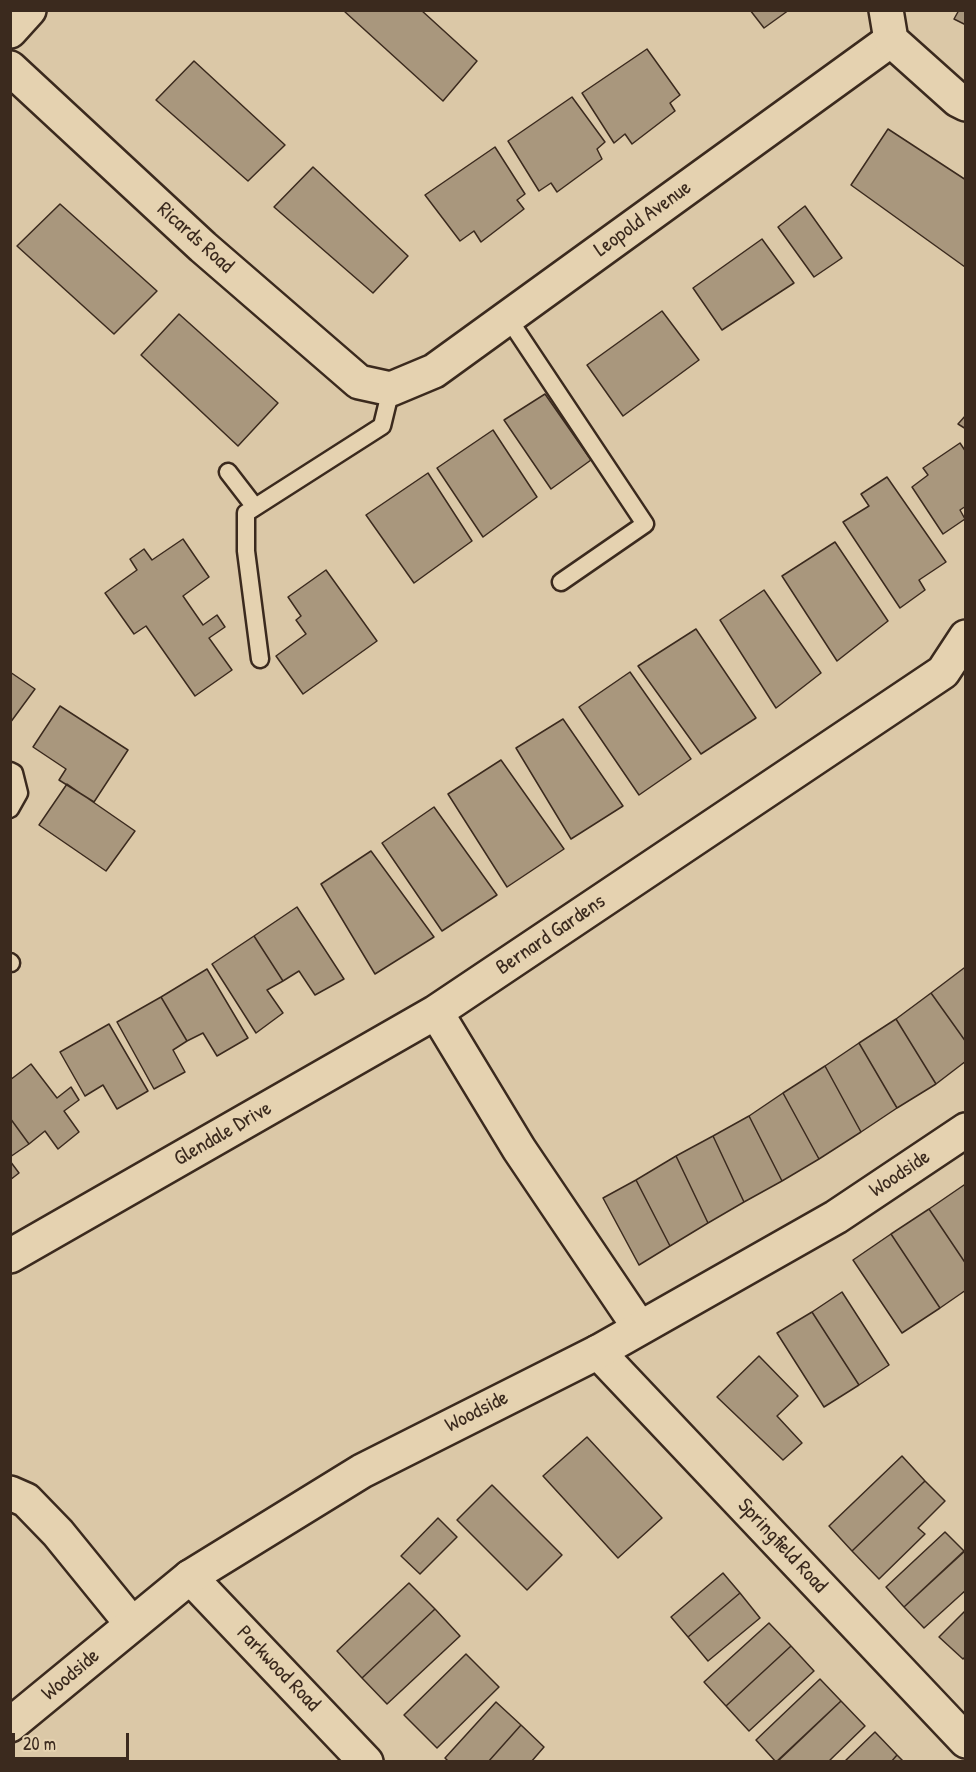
<!DOCTYPE html>
<style>
body{margin:0}
#map{position:relative;width:976px;height:1772px;overflow:hidden;background:#dbc8a7;font-family:"Patrick Hand",sans-serif}
canvas{display:block}
.frame{position:absolute;inset:0;border:12px solid #3b2a1e;pointer-events:none}
.scale{position:absolute;left:12px;top:1733px;width:117px;height:27px;box-sizing:border-box;border:3px solid #3b2a1e;border-top:0;padding-left:8px;font-size:18px;line-height:21px;white-space:nowrap;color:#3b2a1e;-webkit-text-stroke:4px #e5d2b0;paint-order:stroke}
</style>
<div id="map">
<canvas width="976" height="1772"></canvas>
<div class="frame"></div>
<div class="scale">20 m</div>
</div>
<script>
const context = document.querySelector('canvas').getContext('2d');
context.lineJoin = 'round';
function fill(path, color) {
  context.fillStyle = color;
  context.fill(path, 'evenodd');
}
function stroke(path, color, width, dash) {
  context.strokeStyle = color;
  context.lineWidth = width;
  context.lineCap = dash ? 'butt' : 'round';
  context.setLineDash(dash || []);
  context.stroke(path);
}
function drawText(font, color, halo, rows, align = 'center') {
  context.font = font + ' "Patrick Hand",sans-serif';
  context.lineWidth = 4.5;
  context.setLineDash([]);
  context.textBaseline = 'middle';
  context.strokeStyle = halo;
  context.fillStyle = color;
  for (const [text, x, y, turn = 0] of rows) {
    context.save();
    context.translate(x, y);
    context.rotate((+turn || 0) * Math.PI / 180);
    context.textAlign = isNaN(turn) ? turn : align;
    if (halo) context.strokeText(text, 0, 0);
    context.fillText(text, 0, 0);
    context.restore();
  }
}
const building = new Path2D(`
 M 421,10 L 477,61 L 443,101 L 344,11 Z
 M 750,10 L 789,10 L 764,28 Z
 M 959,10 L 966,10 L 966,25 L 954,19 Z
 M 647,49 L 680,95 L 670,103 L 675,111 L 632,144 L 625,134 L 614,143 L 582,93 Z
 M 194,61 L 285,145 L 248,181 L 156,100 Z
 M 572,97 L 605,142 L 597,149 L 602,159 L 557,192 L 551,183 L 539,191 L 508,141 Z
 M 888,129 L 966,180 L 965,267 L 851,185 Z
 M 495,147 L 525,194 L 517,200 L 524,209 L 481,242 L 474,231 L 460,241 L 425,195 Z
 M 313,167 L 408,256 L 373,293 L 274,207 Z
 M 60,204 L 157,291 L 114,334 L 17,246 Z
 M 805,206 L 842,258 L 814,277 L 778,227 Z
 M 762,239 L 794,283 L 722,330 L 693,288 Z
 M 662,311 L 699,360 L 623,416 L 587,365 Z
 M 179,314 L 278,403 L 238,446 L 141,355 Z
 M 545,394 L 591,460 L 551,489 L 504,420 Z
 M 966,415 L 966,429 L 958,424 Z
 M 493,430 L 537,497 L 483,537 L 437,468 Z
 M 960,443 L 966,452 L 966,506 L 960,510 L 965,519 L 943,534 L 912,487 L 928,475 L 923,468 Z
 M 428,473 L 472,541 L 414,583 L 366,515 Z
 M 887,477 L 946,562 L 919,580 L 925,590 L 900,608 L 843,522 L 869,506 L 861,494 Z
 M 183,539 L 209,577 L 183,596 L 203,625 L 217,615 L 225,627 L 209,638 L 232,670 L 195,696 L 146,626 L 134,634 L 105,593 L 137,570 L 130,559 L 144,549 L 152,560 Z
 M 835,542 L 888,621 L 837,661 L 782,576 Z
 M 326,570 L 377,641 L 303,694 L 276,656 L 306,634 L 296,620 L 301,616 L 288,597 Z
 M 764,590 L 821,673 L 776,708 L 720,620 Z
 M 696,629 L 756,718 L 701,754 L 638,666 Z
 M 10,672 L 35,689 L 10,723 Z
 M 630,672 L 691,759 L 639,795 L 579,707 Z
 M 60,706 L 128,750 L 94,802 L 59,780 L 66,769 L 33,747 Z
 M 563,719 L 623,806 L 571,839 L 516,748 Z
 M 501,760 L 564,849 L 507,887 L 448,794 Z
 M 67,784 L 135,831 L 106,871 L 39,825 Z
 M 434,807 L 497,895 L 442,931 L 382,843 Z
 M 371,851 L 434,937 L 375,974 L 321,884 Z
 M 297,907 L 344,979 L 315,995 L 299,971 L 283,981 L 254,936 Z
 M 254,936 L 283,981 L 267,990 L 283,1013 L 256,1033 L 212,964 Z
 M 964,968 L 966,970 L 966,1042 L 931,993 Z
 M 207,969 L 248,1038 L 217,1056 L 203,1033 L 187,1041 L 161,997 Z
 M 931,993 L 966,1042 L 966,1061 L 936,1084 L 896,1019 Z
 M 161,997 L 187,1041 L 173,1050 L 185,1072 L 154,1089 L 117,1022 Z
 M 896,1019 L 936,1084 L 897,1108 L 859,1043 Z
 M 109,1024 L 148,1091 L 117,1109 L 103,1085 L 85,1096 L 60,1052 Z
 M 859,1043 L 897,1108 L 861,1132 L 825,1066 Z
 M 31,1064 L 57,1098 L 71,1087 L 79,1100 L 64,1111 L 79,1132 L 58,1149 L 45,1131 L 29,1144 L 10,1118 L 10,1080 Z
 M 825,1066 L 861,1132 L 819,1159 L 783,1093 Z
 M 783,1093 L 819,1159 L 782,1181 L 749,1116 Z
 M 749,1116 L 782,1181 L 744,1202 L 713,1136 Z
 M 10,1118 L 29,1144 L 10,1157 Z
 M 713,1136 L 744,1202 L 708,1223 L 676,1156 Z
 M 676,1156 L 708,1223 L 670,1246 L 636,1180 Z
 M 10,1161 L 19,1173 L 10,1180 Z
 M 636,1180 L 670,1246 L 639,1265 L 603,1198 Z
 M 964,1185 L 966,1187 L 966,1264 L 929,1209 Z
 M 929,1209 L 966,1264 L 966,1290 L 940,1308 L 891,1234 Z
 M 891,1234 L 940,1308 L 902,1333 L 853,1260 Z
 M 842,1292 L 889,1365 L 859,1385 L 812,1312 Z
 M 812,1312 L 859,1385 L 824,1407 L 777,1333 Z
 M 759,1356 L 798,1396 L 777,1416 L 802,1443 L 783,1460 L 717,1397 Z
 M 587,1437 L 662,1518 L 618,1558 L 543,1476 Z
 M 902,1456 L 925,1481 L 852,1551 L 829,1526 Z
 M 925,1481 L 945,1501 L 918,1528 L 925,1534 L 879,1579 L 852,1551 Z
 M 492,1485 L 562,1555 L 527,1590 L 457,1520 Z
 M 438,1518 L 457,1537 L 420,1574 L 401,1556 Z
 M 945,1532 L 964,1551 L 904,1607 L 886,1587 Z
 M 966,1550 L 966,1590 L 924,1628 L 904,1607 Z
 M 723,1573 L 740,1593 L 688,1637 L 671,1617 Z
 M 409,1583 L 435,1609 L 362,1678 L 337,1651 Z
 M 740,1593 L 760,1618 L 708,1661 L 688,1637 Z
 M 435,1609 L 460,1636 L 387,1704 L 362,1678 Z
 M 966,1610 L 966,1656 L 963,1659 L 939,1637 Z
 M 769,1623 L 791,1646 L 726,1706 L 704,1682 Z
 M 791,1646 L 814,1671 L 749,1731 L 726,1706 Z
 M 466,1654 L 499,1687 L 437,1748 L 404,1715 Z
 M 820,1679 L 841,1701 L 776,1762 L 756,1740 Z
 M 841,1701 L 865,1726 L 828,1762 L 777,1762 Z
 M 496,1702 L 521,1725 L 488,1762 L 449,1762 L 445,1758 Z
 M 521,1725 L 544,1747 L 531,1762 L 488,1762 Z
 M 875,1732 L 897,1755 L 891,1762 L 844,1762 Z
 M 897,1755 L 904,1762 L 891,1762 Z`);
fill(building, '#a9977d');
stroke(building, '#3b2a1e', 1.5);
const service = new Path2D(`
 M 508,318 L 645,524 L 561,582
 M 228,472 L 255,507
 M 260,659 L 246,551 L 246,513 L 382,426 L 391,389
 M 10,771 L 14,773 L 19,793 L 10,809
 M 10,962 L 11,963`);
const minor = new Path2D(`
 M 10,31 L 29,10
 M 10,68 L 203,247 L 359,382 L 391,389 L 434,371 L 891,40
 M 10,1256 L 436,1012
 M 639,1327 L 519,1149 L 436,1012 L 943,672 L 966,637
 M 598,1352 L 966,1741
 M 10,1493 L 26,1500 L 58,1533 L 132,1624
 M 190,1577 L 366,1762`);
const tertiary = new Path2D(`
 M 886,10 L 891,40 L 958,100 L 966,104
 M 10,1725 L 190,1577 L 362,1471 L 598,1352 L 836,1217 L 966,1130`);
stroke(service, '#3b2a1e', 21);
stroke(minor, '#3b2a1e', 38);
stroke(tertiary, '#3b2a1e', 38);
stroke(service, '#e5d2b0', 16);
stroke(minor, '#e5d2b0', 33);
stroke(tertiary, '#e5d2b0', 33);
drawText('21px', '#3b2a1e', '#e5d2b0', [
 ["Leopold Avenue",643,219,-36],
 ["Ricards Road",195,238,42],
 ["Bernard Gardens",551,935,-34],
 ["Glendale Drive",223,1134,-30],
 ["Woodside",900,1174,-34],
 ["Woodside",477,1412,-27],
 ["Springfield Road",782,1546,47],
 ["Parkwood Road",278,1669,46],
 ["Woodside",71,1675,-40]
]);
</script>
